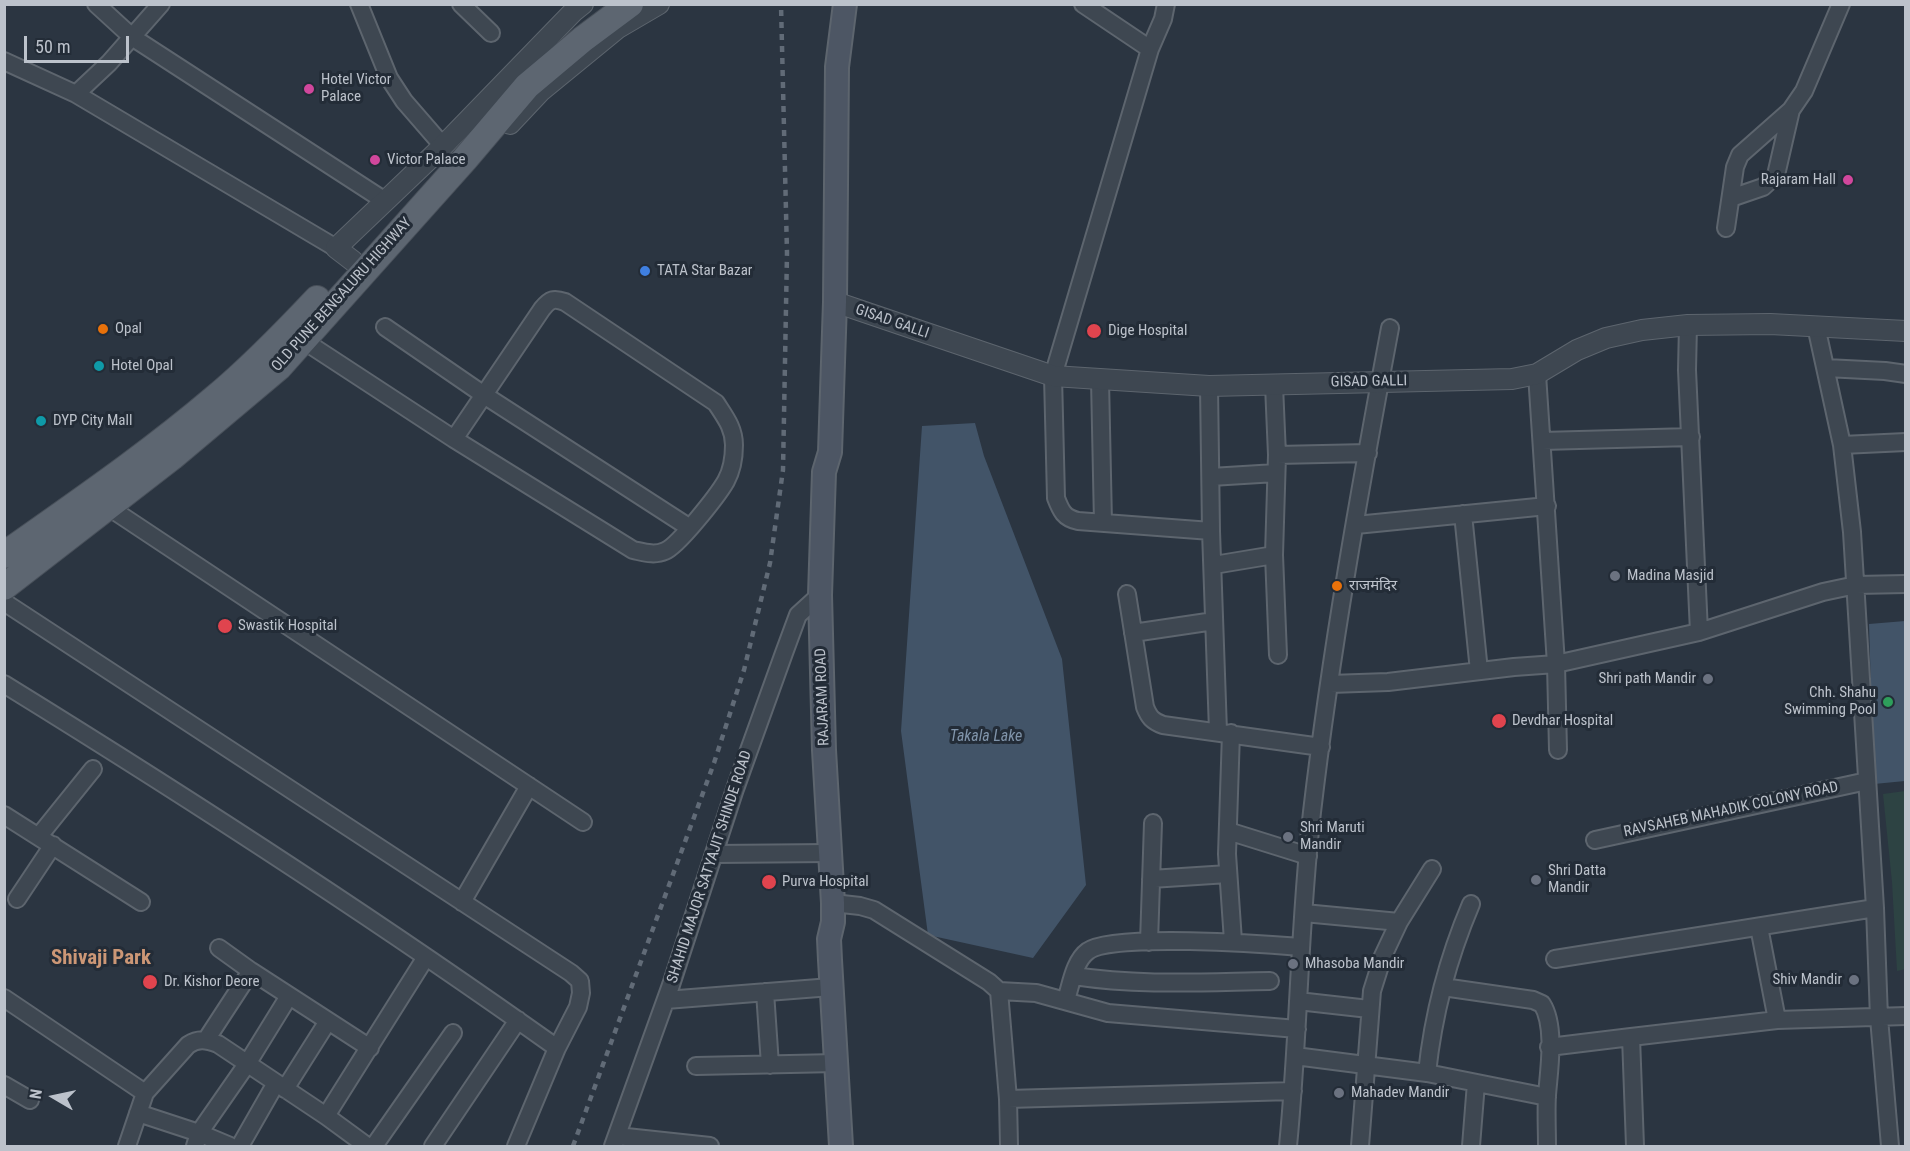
<!DOCTYPE html>
<meta charset="utf-8">
<style>
body{margin:0}
#map{position:relative;width:1910px;height:1151px;overflow:hidden;background:#2b3541;font-family:"Roboto Condensed",sans-serif}
canvas{display:block}
.frame{position:absolute;inset:0;border:6px solid #bcc2cb;pointer-events:none}
.north{position:absolute;left:24px;top:1067px;width:60px;height:60px;-webkit-text-stroke:4px #232c37;paint-order:stroke;rotate:279deg;font-size:16px;font-weight:700;line-height:24px;text-align:center;color:#bcc2cb}
.north::after{content:'';display:block;margin:auto;width:21px;height:27px;background:#bcc2cb;clip-path:polygon(50% 0,100% 100%,50% 72%,0 100%)}
.scale{position:absolute;left:24px;top:36px;width:105px;height:27px;box-sizing:border-box;border:3px solid #bcc2cb;border-top:0;padding-left:8px;font-size:18px;line-height:21px;white-space:nowrap;color:#bcc2cb;-webkit-text-stroke:4px #232c37;paint-order:stroke}
</style>
<div id="map">
<canvas width="1910" height="1151"></canvas>
<div class="frame"></div>
<div class="north">N</div>
<div class="scale">50 m</div>
</div>
<script>
const context = document.querySelector('canvas').getContext('2d');
context.lineJoin = 'round';
function fill(path, color) {
  context.fillStyle = color;
  context.fill(path, 'evenodd');
}
function stroke(path, color, width, dash) {
  context.strokeStyle = color;
  context.lineWidth = width;
  context.lineCap = dash ? 'butt' : 'round';
  context.setLineDash(dash || []);
  context.stroke(path);
}
function drawText(font, color, halo, rows, align = 'center') {
  context.font = font + ' "Roboto Condensed","Noto Sans Devanagari",sans-serif';
  context.lineWidth = 6;
  context.setLineDash([]);
  context.textBaseline = 'middle';
  context.strokeStyle = halo;
  context.fillStyle = color;
  for (const [text, x, y, turn = 0] of rows) {
    context.save();
    context.translate(x, y);
    context.rotate((+turn || 0) * Math.PI / 180);
    context.textAlign = isNaN(turn) ? turn : align;
    if (halo) context.strokeText(text, 0, 0);
    context.fillText(text, 0, 0);
    context.restore();
  }
}
fill(new Path2D(`
 M 1905,791 L 1906,969 L 1897,971 L 1892,882 L 1883,794 Z`), '#2d4343');
fill(new Path2D(`
 M 975,423 L 984,456 L 1062,659 L 1086,885 L 1033,958 L 928,935 L 901,731 L 922,426 Z
 M 1905,621 L 1905,781 L 1874,784 L 1869,624 Z`), '#425468');
const minor = new Path2D(`
 M 96,4 L 132,37 L 385,201
 M 359,4 L 389,78 L 404,101 L 443,146
 M 461,4 L 491,33
 M 1083,4 L 1150,49
 M 1166,4 L 1163,19 L 1150,49 L 1053,376 L 1056,498 C 1061,511 1064,518 1078,521 L 1211,531
 M 4,61 L 76,94 L 336,248
 M 76,94 L 109,63 L 161,4
 M 1731,198 L 1763,187 L 1776,175 L 1791,110
 M 1726,228 L 1735,167 L 1740,155 L 1791,110 L 1804,91 L 1841,4
 M 1688,325 L 1687,370 L 1699,632
 M 1816,326 L 1842,445 L 1852,532 L 1875,908 L 1879,1018 L 1890,1146
 M 385,327 L 484,395 L 690,528
 M 295,335 L 454,439 L 633,550 C 643,552 654,556 665,551 C 678,546 718,495 726,481 C 732,470 734,457 734,445 C 734,428 725,417 716,403 L 565,302 C 554,298 550,299 542,309 L 454,439
 M 1826,368 L 1885,371 L 1906,374
 M 1537,374 L 1556,664 L 1558,750
 M 1100,380 L 1103,523
 M 1274,385 L 1277,455 L 1274,555 L 1278,655
 M 1209,386 L 1211,531 L 1218,731
 M 1542,441 L 1691,437
 M 1842,445 L 1906,442
 M 1277,455 L 1368,453
 M 1211,477 L 1276,473
 M 107,506 L 583,822
 M 1463,514 L 1479,671
 M 1356,525 L 1547,506
 M 1214,565 L 1274,555
 M 1127,594 L 1145,707 C 1149,717 1152,721 1163,725 L 1321,747
 M 4,602 L 571,973 L 580,981 L 581,993 L 578,1007 L 557,1048 L 516,1146
 M 1133,633 L 1214,621
 M 4,684 C 192,800 377,920 557,1048
 M 1330,684 L 1388,682 L 1514,667 L 1556,664 L 1699,632 L 1823,592 L 1856,585 L 1906,584
 M 1231,733 L 1227,854 L 1233,941
 M 4,815 L 141,902
 M 1228,831 L 1308,856
 M 39,836 L 93,769
 M 1595,840 L 1867,781
 M 714,854 L 830,853
 M 1151,879 L 1228,874
 M 17,899 L 53,845
 M 462,902 L 529,786
 M 833,903 L 860,906 L 874,910 L 989,982 L 999,991 L 1008,1099 L 1009,1146
 M 1304,913 L 1399,922
 M 1759,927 L 1777,1020
 M 1149,942 L 1153,823
 M 219,948 L 251,971 L 370,1048
 M 1555,959 L 1875,908
 M 1074,976 C 1139,986 1204,982 1270,981
 M 1443,987 L 1533,1000 L 1542,1004 C 1556,1026 1549,1070 1547,1095 C 1546,1112 1547,1130 1547,1146
 M 999,991 L 1036,993 L 1108,1013 L 1297,1029
 M 765,992 L 770,1065
 M 4,998 L 145,1093
 M 666,1000 L 831,987
 M 1066,1000 C 1071,985 1074,961 1088,951 C 1112,933 1265,944 1301,947
 M 1298,1001 L 1369,1009
 M 206,1040 L 251,971
 M 1549,1047 L 1631,1037
 M 1295,1056 L 1427,1073 L 1547,1097
 M 696,1066 L 837,1063
 M 1427,1073 C 1433,1016 1448,958 1471,904
 M 4,1085 L 30,1100
 M 285,1089 L 328,1021
 M 1008,1099 L 1293,1091
 M 138,1113 L 199,1133 L 230,1146
 M 326,1116 L 426,957
 M 617,1136 L 710,1146
 M 127,1146 L 145,1093 L 188,1045 C 199,1038 206,1040 218,1044 L 326,1116 L 367,1146
 M 195,1146 L 199,1133 L 247,1064 L 289,996
 M 240,1146 L 276,1083
 M 374,1146 L 453,1033
 M 433,1146 L 518,1020
 M 613,1146 L 671,985 L 735,789 L 784,653 L 798,615 L 820,595
 M 1288,1146 C 1299,1035 1299,923 1312,812 C 1331,650 1360,488 1390,328
 M 1360,1146 L 1372,991 L 1383,956 L 1399,922 L 1432,869
 M 1471,1146 L 1476,1083
 M 1635,1146 L 1631,1037 L 1777,1020 L 1906,1016`);
const tertiary = new Path2D(`
 M 510,124 L 541,91 L 618,28 L 659,4
 M 353,261 L 336,248 L 443,146 L 573,12 L 583,4
 M 835,302 L 1053,376 L 1209,386 L 1512,379 L 1537,374 L 1577,350 L 1606,338 L 1642,330 L 1688,325 L 1770,324 L 1906,331`);
const secondary = new Path2D(`
 M 841,1146 L 830,960 L 829,939 L 833,922 L 833,903 L 824,750 L 820,595 L 824,472 L 830,452 L 835,302 L 837,67 L 845,4`);
const primary = new Path2D(`
 M 4,555 C 76,504 148,455 215,398 C 251,368 284,334 317,299
 M 4,587 L 172,457 L 279,367 L 465,159 L 527,86 L 583,39 L 630,4`);
stroke(minor, '#5d656e', 20);
stroke(tertiary, '#5d656e', 22);
stroke(secondary, '#5d656e', 26);
stroke(primary, '#48505a', 28);
stroke(minor, '#3e4751', 16);
stroke(tertiary, '#3e4751', 20);
stroke(secondary, '#4d5664', 22);
stroke(primary, '#5d6671', 26);
stroke(new Path2D(`
 M 573,1146 L 714,763 L 744,670 L 770,563 L 783,470 L 787,253 L 781,4`), '#616b77', 4.5, [6, 6]);
for (const [x, y, r, color] of [
 [309,89,6,"#d1479c"],
 [375,160,6,"#d1479c"],
 [1848,180,6,"#d1479c"],
 [645,271,6,"#3f7fe0"],
 [103,329,6,"#e8710a"],
 [1094,331,8,"#e0444e"],
 [99,366,6,"#0f9aa8"],
 [41,421,6,"#0f9aa8"],
 [1615,576,6,"#6b7280"],
 [1337,586,6,"#e8710a"],
 [225,626,8,"#e0444e"],
 [1708,679,6,"#6b7280"],
 [1888,702,6,"#2e9e5b"],
 [1499,721,8,"#e0444e"],
 [1288,837,6,"#6b7280"],
 [1536,880,6,"#6b7280"],
 [769,882,8,"#e0444e"],
 [1293,964,6,"#6b7280"],
 [1854,980,6,"#6b7280"],
 [150,982,8,"#e0444e"],
 [1339,1093,6,"#6b7280"]
]) {
  const dot = new Path2D();
  dot.arc(x, y, r, 0, 2 * Math.PI);
  context.fillStyle = color;
  context.fill(dot);
  stroke(dot, '#232c37', 2);
}
drawText('15px', '#bcc2cb', '#232c37', [
 ["Hotel Victor",321,80],
 ["Palace",321,97],
 ["Victor Palace",387,160],
 ["Rajaram Hall",1836,180,"right"],
 ["TATA Star Bazar",657,271],
 ["Opal",115,329],
 ["Dige Hospital",1108,331],
 ["Hotel Opal",111,366],
 ["DYP City Mall",53,421],
 ["Madina Masjid",1627,576],
 ["राजमंदिर",1349,586],
 ["Swastik Hospital",238,626],
 ["Shri path Mandir",1696,679,"right"],
 ["Chh. Shahu",1876,693,"right"],
 ["Swimming Pool",1876,710,"right"],
 ["Devdhar Hospital",1512,721],
 ["Shri Maruti",1300,828],
 ["Mandir",1300,845],
 ["Shri Datta",1548,871],
 ["Mandir",1548,888],
 ["Purva Hospital",782,882],
 ["Mhasoba Mandir",1305,964],
 ["Shiv Mandir",1842,980,"right"],
 ["Dr. Kishor Deore",164,982],
 ["Mahadev Mandir",1351,1093]
], 'left');
drawText('15px', '#bcc2cb', '#232c37', [
 ["OLD PUNE BENGALURU HIGHWAY",342,295,-48],
 ["GISAD GALLI",892,322,19],
 ["GISAD GALLI",1369,382,-1],
 ["RAJARAM ROAD",823,697,-92],
 ["RAVSAHEB MAHADIK COLONY ROAD",1731,810,-12],
 ["SHAHID MAJOR SATYAJIT SHINDE ROAD",710,867,-72]
]);
drawText('italic 16px', '#8094aa', '#232c37', [
 ["Takala Lake",986,737]
]);
drawText('bold 21px', '#cc9776', '#232c37', [
 ["Shivaji Park",101,959]
]);
</script>
